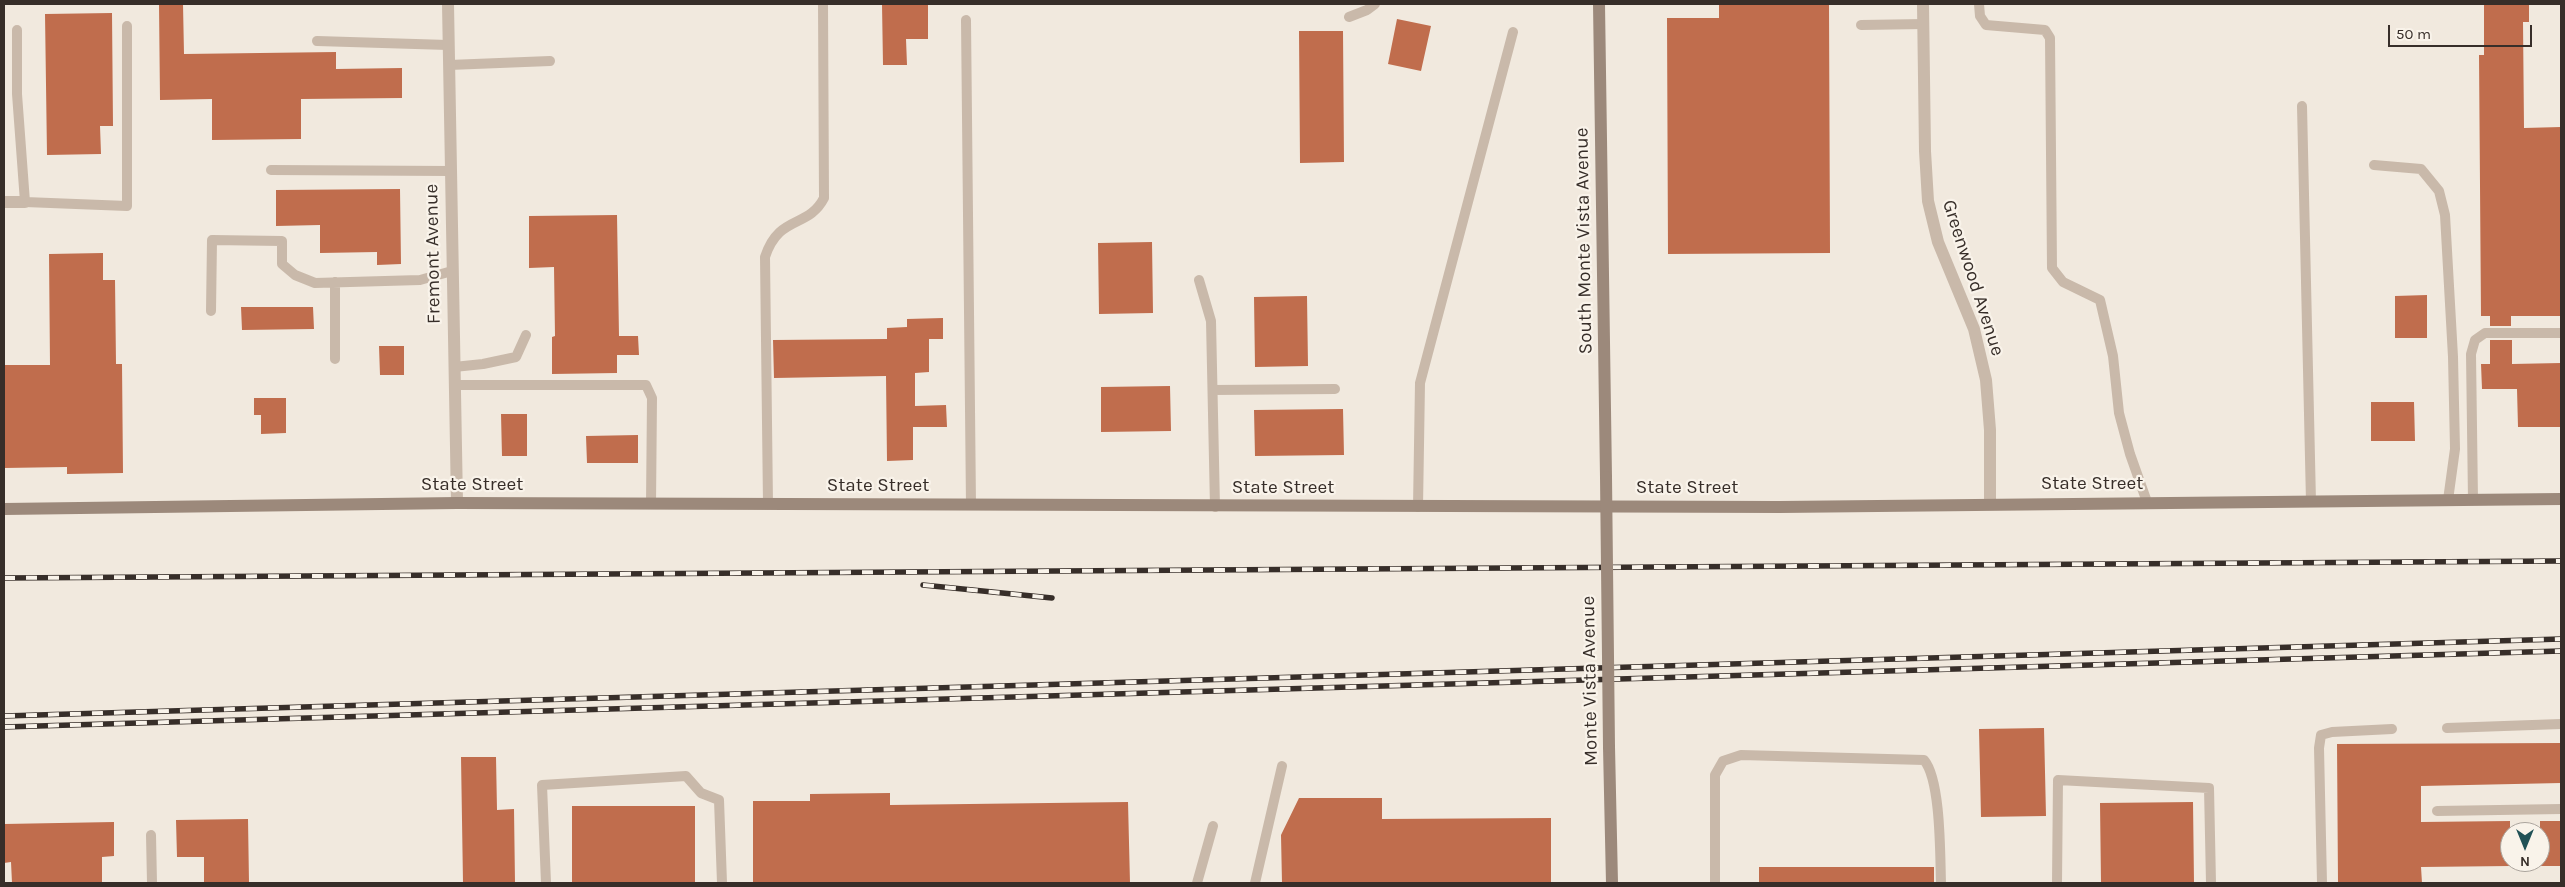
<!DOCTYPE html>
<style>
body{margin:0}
#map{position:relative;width:2565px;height:887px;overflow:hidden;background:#f1e9de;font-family:Karla,sans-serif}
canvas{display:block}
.frame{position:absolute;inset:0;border:5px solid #372e29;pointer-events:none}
.north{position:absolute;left:2500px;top:822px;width:50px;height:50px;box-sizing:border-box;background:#f9f3ea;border:1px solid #aba49d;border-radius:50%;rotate:180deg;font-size:14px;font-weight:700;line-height:20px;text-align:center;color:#372e29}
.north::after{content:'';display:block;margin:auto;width:18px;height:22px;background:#215156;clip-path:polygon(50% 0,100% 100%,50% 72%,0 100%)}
.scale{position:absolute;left:2388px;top:25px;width:144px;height:22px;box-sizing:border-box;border:2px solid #372e29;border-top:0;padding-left:6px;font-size:15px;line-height:18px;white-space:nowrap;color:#372e29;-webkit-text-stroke:4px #f9f3ea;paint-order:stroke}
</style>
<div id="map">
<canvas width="2565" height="887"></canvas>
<div class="frame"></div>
<div class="north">N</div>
<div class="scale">50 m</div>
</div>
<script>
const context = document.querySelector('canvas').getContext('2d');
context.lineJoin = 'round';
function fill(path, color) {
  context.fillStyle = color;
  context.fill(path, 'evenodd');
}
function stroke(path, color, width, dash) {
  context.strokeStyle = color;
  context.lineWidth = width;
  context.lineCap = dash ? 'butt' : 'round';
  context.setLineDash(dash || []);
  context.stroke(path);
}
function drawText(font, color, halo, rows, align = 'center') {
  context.font = font + ' Karla,sans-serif';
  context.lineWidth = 4.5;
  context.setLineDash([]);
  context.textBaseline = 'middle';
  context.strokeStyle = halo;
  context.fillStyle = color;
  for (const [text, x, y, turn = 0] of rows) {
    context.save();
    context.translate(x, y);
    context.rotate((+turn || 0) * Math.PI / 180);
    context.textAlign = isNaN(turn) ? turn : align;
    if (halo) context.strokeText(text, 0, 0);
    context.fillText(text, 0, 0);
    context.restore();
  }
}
fill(new Path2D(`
 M 159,4 L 183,4 L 184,54 L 336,52 L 336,69 L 402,68 L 402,98 L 301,99 L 301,139 L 212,140 L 212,99 L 160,100 Z
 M 882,4 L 928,4 L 928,39 L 906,39 L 907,65 L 883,65 Z
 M 1719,4 L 1829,4 L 1830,253 L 1668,254 L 1667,18 L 1719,18 Z
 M 2484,4 L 2529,4 L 2529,22 L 2523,22 L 2524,128 L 2561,127 L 2561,316 L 2511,316 L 2511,326 L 2490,326 L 2490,316 L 2481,316 L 2479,55 L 2484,55 Z
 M 112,13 L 113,126 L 100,126 L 101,154 L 47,155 L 45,14 Z
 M 1397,19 L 1431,26 L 1421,71 L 1388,64 Z
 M 1299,31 L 1343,31 L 1344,162 L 1300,163 Z
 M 400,189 L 401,264 L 377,265 L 377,252 L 320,253 L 320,225 L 276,226 L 276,190 Z
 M 617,215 L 619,336 L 638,336 L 639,355 L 617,355 L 617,373 L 552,374 L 552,337 L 555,336 L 554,267 L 529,268 L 529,216 Z
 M 1152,242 L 1153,313 L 1099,314 L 1098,243 Z
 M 103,253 L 103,280 L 115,280 L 116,364 L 122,364 L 123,473 L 67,474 L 67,467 L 4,468 L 4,365 L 50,365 L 49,254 Z
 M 2427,295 L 2427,338 L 2395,338 L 2395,296 Z
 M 1307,296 L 1308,366 L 1255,367 L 1254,297 Z
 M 241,307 L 313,307 L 314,329 L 242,330 Z
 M 943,318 L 943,339 L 929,339 L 929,372 L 915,373 L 915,406 L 946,405 L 947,427 L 913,427 L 913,460 L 887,461 L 886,376 L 774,378 L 773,340 L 887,339 L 887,328 L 907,327 L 907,319 Z
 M 2490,340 L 2512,340 L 2512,364 L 2561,363 L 2561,427 L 2518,427 L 2517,389 L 2482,389 L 2481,364 L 2490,364 Z
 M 379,346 L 404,346 L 404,375 L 380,375 Z
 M 1170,386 L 1171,431 L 1101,432 L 1101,387 Z
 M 254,398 L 286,398 L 286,433 L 261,434 L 261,415 L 254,415 Z
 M 2371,402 L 2414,402 L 2415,441 L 2371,441 Z
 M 1343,409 L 1344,455 L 1255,456 L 1254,410 Z
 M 501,414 L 527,414 L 527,456 L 502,456 Z
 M 638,435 L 638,463 L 587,463 L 586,436 Z
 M 2044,728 L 2046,816 L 1981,817 L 1979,729 Z
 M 2561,743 L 2561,783 L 2421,786 L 2421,822 L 2510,821 L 2510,866 L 2421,867 L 2422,883 L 2338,883 L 2337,744 Z
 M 461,757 L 496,757 L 497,810 L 514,809 L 515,883 L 463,883 Z
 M 890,793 L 890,805 L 1128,802 L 1130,883 L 753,883 L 753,801 L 810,801 L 810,794 Z
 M 1299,798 L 1382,798 L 1382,819 L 1551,818 L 1551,883 L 1282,883 L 1281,835 Z
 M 2193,802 L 2194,883 L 2101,883 L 2100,803 Z
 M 572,806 L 695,806 L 695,883 L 572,883 Z
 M 248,819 L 249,883 L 204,883 L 204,857 L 177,857 L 176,820 Z
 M 2540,821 L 2561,821 L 2561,866 L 2540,866 Z
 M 114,822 L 114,856 L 102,857 L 102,883 L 12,883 L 11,862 L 4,863 L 4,824 Z
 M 1759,867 L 1934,867 L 1934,883 L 1759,883 Z`), '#c06d4d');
stroke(new Path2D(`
 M 1979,4 L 1980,16 L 1986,25 L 2045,30 L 2050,38 L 2052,268 L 2063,282 L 2100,300 L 2113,356 L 2119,413 L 2130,454 L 2147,502
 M 1349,17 L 1367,10 L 1375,4
 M 966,20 L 971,505
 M 1861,25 L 1924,24
 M 17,30 L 17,94 L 25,202 L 127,206 L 127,26
 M 317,41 L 448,45
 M 449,65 L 550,61
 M 2302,106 L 2311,502
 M 2374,165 L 2421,169 L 2439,191 L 2445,215 L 2453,357 L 2455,449 L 2448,500
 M 271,170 L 450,171
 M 1199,280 L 1211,321 L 1215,507
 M 335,282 L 335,359
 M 211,311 L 212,240 L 282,241 L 282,264 L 295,275 L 315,283 L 420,280 L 452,271
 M 454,367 L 483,364 L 516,357 L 526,335
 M 454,385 L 646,385 L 652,398 L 651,504
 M 1213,390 L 1335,389
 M 2473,500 L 2471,354 L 2475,340 L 2485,333 L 2561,333
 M 768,504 L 765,257 C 779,214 808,229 824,198 L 823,4
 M 1418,507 L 1420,383 L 1513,32
 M 2447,728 L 2561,724
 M 2437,811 L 2561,809
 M 151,835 L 152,883
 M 546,883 L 542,785 L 686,776 L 701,793 L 719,800 L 722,883
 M 1197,883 L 1213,826
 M 1255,883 L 1282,766
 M 1715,883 L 1715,775 L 1723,761 L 1741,755 L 1924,760 C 1941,780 1940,855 1941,883
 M 2057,883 L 2058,780 L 2209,788 L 2211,883
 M 2322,883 L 2319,748 L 2321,735 L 2332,732 L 2392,729`), '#c9b9aa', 10);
stroke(new Path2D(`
 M 448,4 L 457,503
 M 1923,4 L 1925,151 L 1928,201 L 1938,242 L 1974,329 L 1986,380 L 1990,430 L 1990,503
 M 4,202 L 25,202`), '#c9b9aa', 12);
stroke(new Path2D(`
 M 1599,4 L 1606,477
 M 4,509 L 457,503 L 1780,507 L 2561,499
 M 1609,747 L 1612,883`), '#9c897b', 12);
const rail = new Path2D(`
 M 4,578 L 2561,561
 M 923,585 L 1052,598
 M 4,716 L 2561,639
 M 4,727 L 2561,651`);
stroke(rail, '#372e29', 5.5);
stroke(rail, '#f9f3ea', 4, [11]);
stroke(new Path2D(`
 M 1606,477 L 1609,747`), '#9c897b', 12);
drawText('19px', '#372e29', '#f9f3ea', [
 ["South Monte Vista Avenue",1584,241,-91],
 ["Fremont Avenue",433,254,-91],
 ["Greenwood Avenue",1973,278,72],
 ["State Street",2092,484],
 ["State Street",472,485],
 ["State Street",878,486],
 ["State Street",1283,488],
 ["State Street",1687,488],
 ["Monte Vista Avenue",1590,681,-91]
]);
</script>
